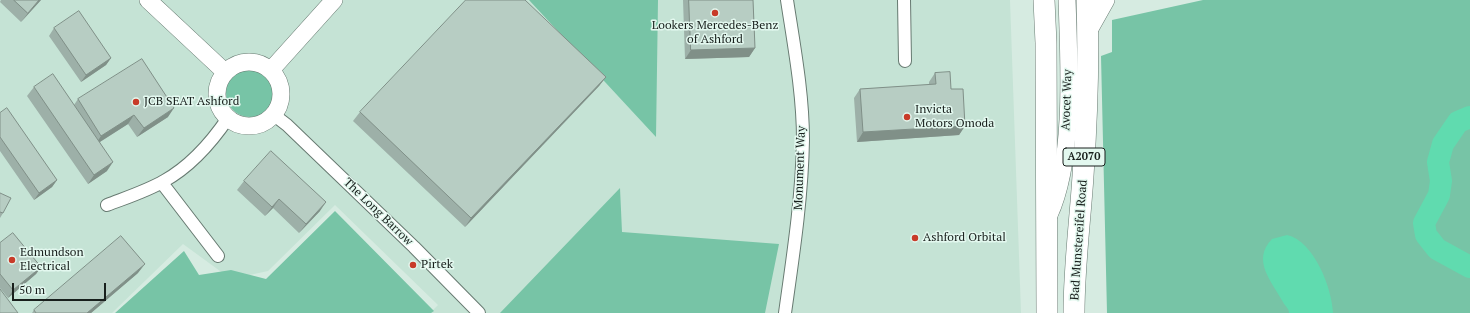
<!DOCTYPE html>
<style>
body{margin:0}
#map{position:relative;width:1470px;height:313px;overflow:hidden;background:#d6ebe1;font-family:"PT Serif",serif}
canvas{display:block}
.scale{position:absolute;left:12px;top:283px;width:94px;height:18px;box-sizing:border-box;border:2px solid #181f1c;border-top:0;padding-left:5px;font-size:12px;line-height:14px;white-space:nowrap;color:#181f1c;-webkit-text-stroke:3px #e3f8ef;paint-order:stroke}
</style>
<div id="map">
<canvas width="1470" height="313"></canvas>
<div class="scale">50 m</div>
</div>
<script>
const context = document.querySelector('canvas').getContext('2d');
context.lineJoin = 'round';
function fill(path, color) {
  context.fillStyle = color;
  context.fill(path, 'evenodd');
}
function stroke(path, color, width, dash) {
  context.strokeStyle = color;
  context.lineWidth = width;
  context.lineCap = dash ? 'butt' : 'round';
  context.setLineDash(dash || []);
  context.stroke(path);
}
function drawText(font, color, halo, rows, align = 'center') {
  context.font = font + ' "PT Serif",serif';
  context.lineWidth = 3;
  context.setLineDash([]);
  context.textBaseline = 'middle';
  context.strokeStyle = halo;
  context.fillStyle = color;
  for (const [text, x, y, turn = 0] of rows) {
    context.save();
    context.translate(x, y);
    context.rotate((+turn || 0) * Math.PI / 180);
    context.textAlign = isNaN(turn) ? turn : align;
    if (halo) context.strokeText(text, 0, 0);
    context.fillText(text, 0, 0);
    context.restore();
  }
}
fill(new Path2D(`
 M 0,0 L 1010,0 L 1021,313 L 430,313 L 438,305 L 335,205 L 268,271 L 231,279 L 183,244 L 112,313 L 0,313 Z`), '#c5e3d5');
fill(new Path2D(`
 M 529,0 L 658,0 L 656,137 Z
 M 1203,0 L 1470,0 L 1470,313 L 1107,313 L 1101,56 L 1112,52 L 1112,20 Z
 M226 93a24 24 0 1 1 48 0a24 24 0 1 1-48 0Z
 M 620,188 L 622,232 L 779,244 L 765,313 L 500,313 Z
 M 335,211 L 434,311 L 431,313 L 115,313 L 184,251 L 199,275 L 231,270 L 266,279 Z`), '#77c4a6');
fill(new Path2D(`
 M 1287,235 C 1314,241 1332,288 1333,313 L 1289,313 C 1289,308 1285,306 1283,302 C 1272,282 1251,260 1272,239 Z`), '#60dbaf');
stroke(new Path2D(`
 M 1470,117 L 1458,122 L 1443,144 L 1438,162 L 1441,181 L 1439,195 L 1424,223 L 1426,235 L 1437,249 L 1470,267`), '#60dbaf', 22);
const street = new Path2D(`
 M 904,0 L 905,61
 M 274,115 L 287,125 L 414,247 L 479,313
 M 162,183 L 218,256
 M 107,205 C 125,198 147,191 164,181 C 191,166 211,143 228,118
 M 785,313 C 793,256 802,198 803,140 C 803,93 794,46 787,0`);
const secondary = new Path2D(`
 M 148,0 L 225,72
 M 1088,32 L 1106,0
 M217 94a32 32 0 1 1 64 0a32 32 0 1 1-64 0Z
 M 271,70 L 334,0
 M 1049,215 C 1075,160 1069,61 1067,0`);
const highway = new Path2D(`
 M 1044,0 L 1046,43 L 1047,313
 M 1074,313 C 1074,267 1080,222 1083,176 C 1087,118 1089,59 1087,0`);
stroke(street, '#677a71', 14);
stroke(secondary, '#677a71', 18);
stroke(highway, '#677a71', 22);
stroke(street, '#fff', 12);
stroke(secondary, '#fff', 17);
stroke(highway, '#fff', 21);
fill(new Path2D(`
 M 1,0 L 41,0 L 21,22 L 0,2 Z
 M 683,0 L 753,0 L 755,48 L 749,57 L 685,59 Z
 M 54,28 L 111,58 L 106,65 L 81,82 L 49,36 Z
 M 935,73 L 951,89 L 965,126 L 959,135 L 857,142 L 854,98 L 860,89 L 929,85 L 929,82 Z
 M 606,77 L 599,86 L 465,227 L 353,121 L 360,112 Z
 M 34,87 L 74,105 L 78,99 L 168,117 L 137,137 L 128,124 L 100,142 L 107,171 L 88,184 L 27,96 Z
 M 0,113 L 57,180 L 52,187 L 34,200 L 0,151 Z
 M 244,181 L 320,211 L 299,233 L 273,208 L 265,216 L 237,190 Z
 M 0,193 L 3,213 L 0,218 Z
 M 0,243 L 41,267 L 36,274 L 8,298 L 0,288 Z
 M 138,273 L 91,313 L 32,313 L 34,310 Z`), '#9db0a8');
fill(new Path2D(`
 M 39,0 L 41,0 L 21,22 L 28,13 Z
 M 755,48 L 749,57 L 685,59 L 691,50 Z
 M 111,58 L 106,65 L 81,82 L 86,75 Z
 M 606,77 L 599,86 L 465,227 L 471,218 Z
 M 174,108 L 168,117 L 137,137 L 144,128 Z
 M 134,115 L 128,124 L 95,145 L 101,136 Z
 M 965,126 L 959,135 L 857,142 L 863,132 Z
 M 113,162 L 107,171 L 88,184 L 94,175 Z
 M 57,180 L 52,187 L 34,200 L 39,193 Z
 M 279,199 L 273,208 L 265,216 L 272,207 Z
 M 326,202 L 320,211 L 299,233 L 306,224 Z
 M 145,264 L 138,273 L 91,313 L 87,313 Z
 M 41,267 L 36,274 L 8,298 L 13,290 Z`), '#809088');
const building = new Path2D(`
 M 14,0 L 39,0 L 28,13 Z
 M 466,0 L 525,0 L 606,77 L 471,218 L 360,112 Z
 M 689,0 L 753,0 L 755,48 L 691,50 Z
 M 79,11 L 111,58 L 86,75 L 54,28 Z
 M 142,59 L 174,108 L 144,128 L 134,115 L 101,136 L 78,99 Z
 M 950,72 L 951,89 L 963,89 L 965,126 L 863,132 L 860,89 L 936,84 L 935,73 Z
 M 53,74 L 113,162 L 94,175 L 34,87 Z
 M 7,108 L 57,180 L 39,193 L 0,137 L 0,113 Z
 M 271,151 L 326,202 L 306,224 L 279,199 L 272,207 L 244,181 Z
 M 0,193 L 11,198 L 3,213 L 0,212 Z
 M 13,233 L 41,267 L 13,290 L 0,274 L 0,243 Z
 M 121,236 L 145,264 L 87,313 L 36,313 L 34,310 Z
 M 0,289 L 18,313 L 0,313 Z`);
fill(building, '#b7cdc3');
stroke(building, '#809088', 1);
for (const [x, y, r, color] of [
 [715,13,4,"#c83b29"],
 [136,102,4,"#c83b29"],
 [907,117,4,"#c83b29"],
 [915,238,4,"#c83b29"],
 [12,260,4,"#c83b29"],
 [413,265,4,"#c83b29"]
]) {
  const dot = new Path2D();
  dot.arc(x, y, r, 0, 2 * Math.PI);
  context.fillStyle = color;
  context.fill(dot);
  stroke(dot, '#e3f8ef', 1.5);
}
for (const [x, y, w] of [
 [1084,157,42]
]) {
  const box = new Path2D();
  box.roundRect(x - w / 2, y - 9, w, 18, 3);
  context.fillStyle = '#e3f8ef';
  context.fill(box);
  stroke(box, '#181f1c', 1);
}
drawText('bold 11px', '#181f1c', null, [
 ["A2070",1084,157]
]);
drawText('12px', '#181f1c', '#e3f8ef', [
 ["Lookers Mercedes-Benz",715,26,"center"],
 ["of Ashford",715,40,"center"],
 ["JCB SEAT Ashford",144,102],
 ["Invicta",915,110],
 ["Motors Omoda",915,124],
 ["Ashford Orbital",923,238],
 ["Edmundson",20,253],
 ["Electrical",20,267],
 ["Pirtek",421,265]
], 'left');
drawText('12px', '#181f1c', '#e3f8ef', [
 ["Avocet Way",1067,100,-88],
 ["Monument Way",800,168,-88],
 ["The Long Barrow",378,212,44],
 ["Bad Munstereifel Road",1079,240,-86]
]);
</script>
